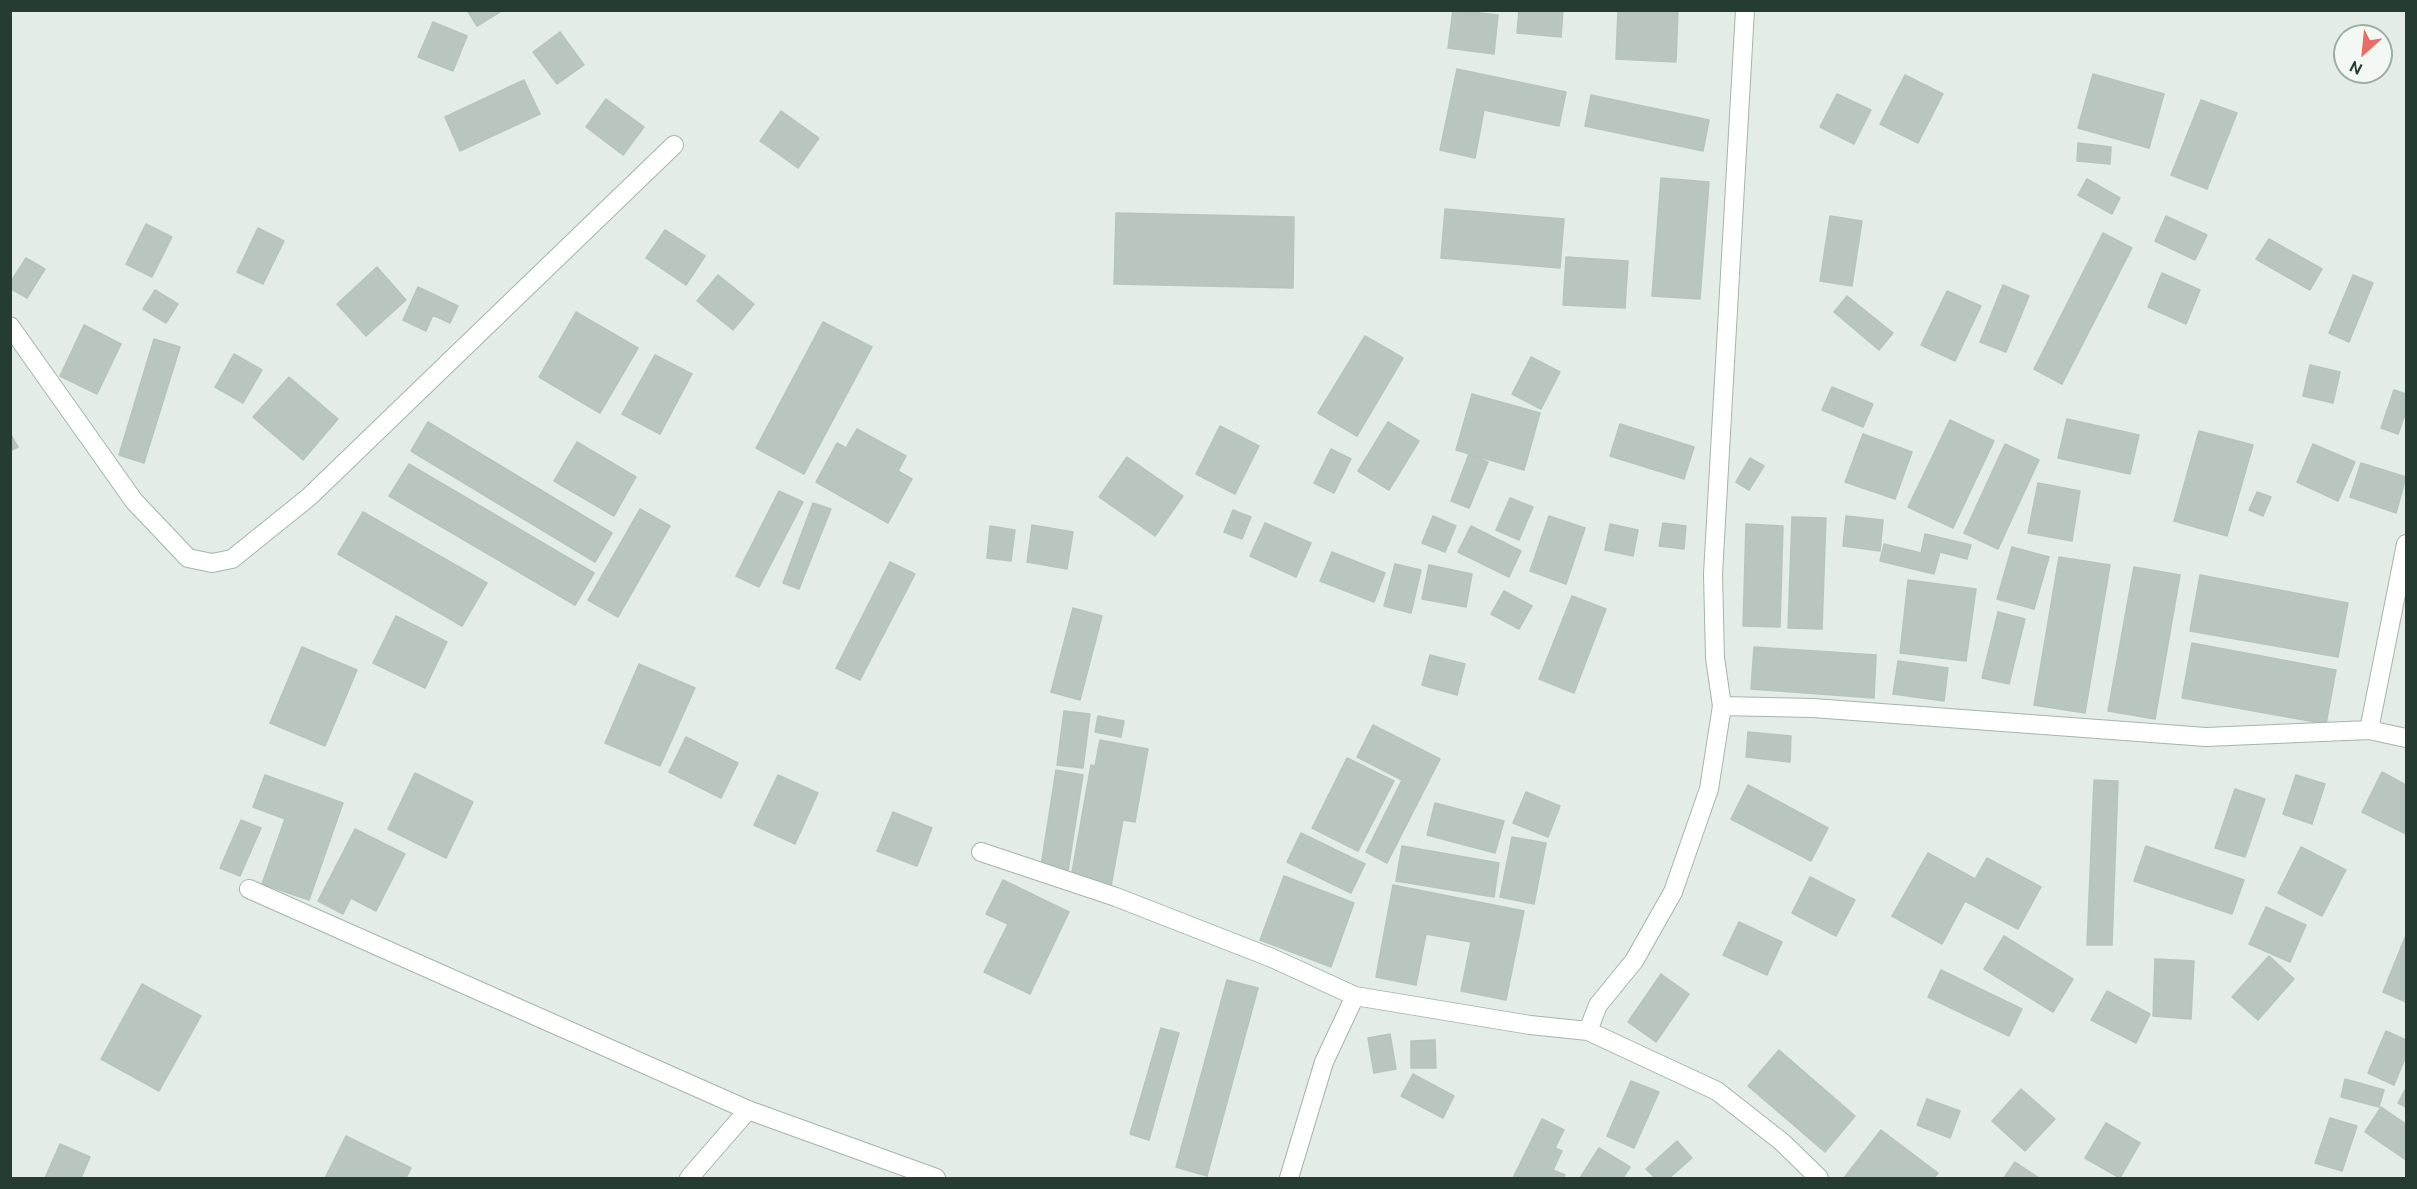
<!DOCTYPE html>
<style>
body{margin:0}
#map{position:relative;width:2417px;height:1189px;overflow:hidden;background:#e3ece6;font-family:Ubuntu,sans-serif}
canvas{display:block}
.frame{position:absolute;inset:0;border:12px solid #243c31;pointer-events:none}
.north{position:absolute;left:2333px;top:24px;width:60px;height:60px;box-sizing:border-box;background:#f3f8f5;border:2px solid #a0ada7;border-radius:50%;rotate:207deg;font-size:16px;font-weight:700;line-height:24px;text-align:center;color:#243c31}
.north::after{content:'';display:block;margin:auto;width:21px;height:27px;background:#e86e65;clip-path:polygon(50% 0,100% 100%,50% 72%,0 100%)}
</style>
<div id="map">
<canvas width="2417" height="1189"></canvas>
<div class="frame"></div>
<div class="north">N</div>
</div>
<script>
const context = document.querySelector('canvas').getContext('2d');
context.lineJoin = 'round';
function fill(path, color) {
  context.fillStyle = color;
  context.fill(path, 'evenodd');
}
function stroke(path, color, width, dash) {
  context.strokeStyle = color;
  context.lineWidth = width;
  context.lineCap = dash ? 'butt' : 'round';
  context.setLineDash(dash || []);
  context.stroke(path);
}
const building = new Path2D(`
 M 467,10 L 503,10 L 477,26 Z
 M 1453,10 L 1498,15 L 1494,54 L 1448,48 Z
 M 1519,10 L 1563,10 L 1561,37 L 1517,33 Z
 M 1618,10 L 1678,10 L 1676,62 L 1616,59 Z
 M 433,22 L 467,36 L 453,71 L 418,57 Z
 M 560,32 L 584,65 L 557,84 L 533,52 Z
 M 1457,69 L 1566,92 L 1559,126 L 1484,110 L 1475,158 L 1440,150 Z
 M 2093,74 L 2164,94 L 2149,148 L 2078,128 Z
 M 1905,75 L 1943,94 L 1918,143 L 1880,124 Z
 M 524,80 L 540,114 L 460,151 L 445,117 Z
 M 1837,94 L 1871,110 L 1854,144 L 1820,127 Z
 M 1591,95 L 1709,120 L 1703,151 L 1585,126 Z
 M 606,99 L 644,127 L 623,155 L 586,127 Z
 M 2201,100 L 2237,113 L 2207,189 L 2171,175 Z
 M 781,111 L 819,138 L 798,168 L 760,141 Z
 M 2078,143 L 2111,147 L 2110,164 L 2077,161 Z
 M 1661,178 L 1709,182 L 1700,299 L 1652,296 Z
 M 2087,179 L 2120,198 L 2112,214 L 2078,195 Z
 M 1445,209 L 1564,219 L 1560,268 L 1441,258 Z
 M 1116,213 L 1294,217 L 1293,288 L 1114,284 Z
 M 1830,216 L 1862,221 L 1852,286 L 1820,281 Z
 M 2166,216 L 2207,235 L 2195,260 L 2155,241 Z
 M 146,224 L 172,237 L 152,277 L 126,264 Z
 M 258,228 L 284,241 L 263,284 L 237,272 Z
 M 665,230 L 705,256 L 686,285 L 646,258 Z
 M 2103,233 L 2132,248 L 2062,384 L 2034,369 Z
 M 2269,239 L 2322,269 L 2310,290 L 2256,259 Z
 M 1566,257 L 1628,261 L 1625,308 L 1563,305 Z
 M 26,258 L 45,269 L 27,298 L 10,288 L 10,283 Z
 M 377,267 L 406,300 L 366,336 L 337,304 Z
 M 2162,273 L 2200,290 L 2186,324 L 2148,307 Z
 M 718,275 L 754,304 L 733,330 L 697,301 Z
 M 2353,275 L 2373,283 L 2349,342 L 2329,333 Z
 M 2003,285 L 2029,296 L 2006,352 L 1980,342 Z
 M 418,287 L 458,306 L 450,323 L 433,315 L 426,331 L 403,320 Z
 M 155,290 L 178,304 L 166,323 L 143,309 Z
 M 1947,291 L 1981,306 L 1955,361 L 1921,345 Z
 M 1847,296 L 1893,333 L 1879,350 L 1834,312 Z
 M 576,312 L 638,348 L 600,413 L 539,377 Z
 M 823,322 L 872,347 L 804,474 L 756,448 Z
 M 84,325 L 121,344 L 97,394 L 60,376 Z
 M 1365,336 L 1403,358 L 1357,436 L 1318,413 Z
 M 154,339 L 180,347 L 144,463 L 119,455 Z
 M 234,354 L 262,370 L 243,403 L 215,387 Z
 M 655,355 L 692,374 L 660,434 L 622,414 Z
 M 1531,357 L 1560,372 L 1541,409 L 1512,394 Z
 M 2310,365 L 2340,372 L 2333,403 L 2303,396 Z
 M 289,377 L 338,419 L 303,460 L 253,417 Z
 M 1832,387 L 1873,404 L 1863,427 L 1822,410 Z
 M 2394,390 L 2406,394 L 2406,418 L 2404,417 L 2398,434 L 2381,428 Z
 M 1472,394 L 1540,413 L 1524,470 L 1456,450 Z
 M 2067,419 L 2139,435 L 2130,474 L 2058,458 Z
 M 1950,420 L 1994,441 L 1953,528 L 1908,507 Z
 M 428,422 L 612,533 L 595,562 L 411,451 Z
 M 1388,422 L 1419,441 L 1389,490 L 1358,471 Z
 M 1620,424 L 1694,447 L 1684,479 L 1610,456 Z
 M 1220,426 L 1259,446 L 1235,494 L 1196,474 Z
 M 857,429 L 906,456 L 898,471 L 912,479 L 888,523 L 816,482 L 837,443 L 846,448 Z
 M 2199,431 L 2253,445 L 2227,536 L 2174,521 Z
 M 10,433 L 18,447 L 10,451 Z
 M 1863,434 L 1912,452 L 1895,499 L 1845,482 Z
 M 577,442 L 636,477 L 614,516 L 554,481 Z
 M 2005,444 L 2039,460 L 1998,549 L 1964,533 Z
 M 2313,444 L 2355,462 L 2338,501 L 2297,482 Z
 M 1331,449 L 1351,459 L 1334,493 L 1314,483 Z
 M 1469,454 L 1488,462 L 1469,508 L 1451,501 Z
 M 1127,457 L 1183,496 L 1155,536 L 1099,497 Z
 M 1750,458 L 1764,466 L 1749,490 L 1736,482 Z
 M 2361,463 L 2406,477 L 2396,513 L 2350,497 Z
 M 409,464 L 594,573 L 575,605 L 389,496 Z
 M 2038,483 L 2080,491 L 2072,541 L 2028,533 Z
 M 779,491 L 803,502 L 759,587 L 736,576 Z
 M 2257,492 L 2271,497 L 2263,516 L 2249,510 Z
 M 1510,498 L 1533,507 L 1519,540 L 1496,530 Z
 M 813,503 L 831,509 L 799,589 L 783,583 Z
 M 640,509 L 670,526 L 618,617 L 588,600 Z
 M 1233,510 L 1251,517 L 1242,539 L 1224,532 Z
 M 363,512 L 487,583 L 462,626 L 338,554 Z
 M 1433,516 L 1456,526 L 1445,552 L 1422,543 Z
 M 1549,516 L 1585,528 L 1566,584 L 1530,571 Z
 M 1846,516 L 1883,520 L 1880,551 L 1843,546 Z
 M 1792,517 L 1826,518 L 1822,629 L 1788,628 Z
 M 1265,523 L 1311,543 L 1296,577 L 1250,556 Z
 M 1663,523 L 1686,526 L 1684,549 L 1659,546 Z
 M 1610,524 L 1638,530 L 1633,556 L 1605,550 Z
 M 1746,524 L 1783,526 L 1780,627 L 1743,626 Z
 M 1032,525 L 1073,532 L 1067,569 L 1027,562 Z
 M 990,526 L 1015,530 L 1011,561 L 987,558 Z
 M 1471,526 L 1521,551 L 1509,577 L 1458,552 Z
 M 1925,534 L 1971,545 L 1967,559 L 1940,552 L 1934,574 L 1880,561 L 1884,544 L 1921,553 Z
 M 2012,547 L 2049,557 L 2034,609 L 1997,599 Z
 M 1332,552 L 1385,573 L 1374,602 L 1320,581 Z
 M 2059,557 L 2110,565 L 2085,713 L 2034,705 Z
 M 890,562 L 915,574 L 860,680 L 836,668 Z
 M 1395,564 L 1421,570 L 1411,613 L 1384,606 Z
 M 1429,565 L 1472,574 L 1466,607 L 1422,599 Z
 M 2134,567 L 2180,575 L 2155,719 L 2108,711 Z
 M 2200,575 L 2348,603 L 2338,657 L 2190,631 Z
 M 1908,580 L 1976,589 L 1966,661 L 1900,653 Z
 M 1504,591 L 1532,606 L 1519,629 L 1491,614 Z
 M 1572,596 L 1606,609 L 1574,693 L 1539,679 Z
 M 1073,608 L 1102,616 L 1080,700 L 1051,692 Z
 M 1998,612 L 2025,619 L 2009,684 L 1982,678 Z
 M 396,616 L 447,642 L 425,688 L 373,663 Z
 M 2192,643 L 2336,670 L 2326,724 L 2182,698 Z
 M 302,647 L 357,670 L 325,746 L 270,723 Z
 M 1754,647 L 1876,655 L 1874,698 L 1751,689 Z
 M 1430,655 L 1465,664 L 1457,695 L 1422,685 Z
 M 1898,661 L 1948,668 L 1944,701 L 1893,694 Z
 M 639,664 L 695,688 L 660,766 L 605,743 Z
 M 1064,711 L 1090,714 L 1083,768 L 1057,765 Z
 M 1098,716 L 1124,721 L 1121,737 L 1095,732 Z
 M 1373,725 L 1440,759 L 1387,863 L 1366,852 L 1402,780 L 1357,757 Z
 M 1748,732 L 1791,736 L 1790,762 L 1746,757 Z
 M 686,737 L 738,763 L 721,798 L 669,772 Z
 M 1100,740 L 1148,749 L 1135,822 L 1123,820 L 1111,886 L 1071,878 L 1091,765 L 1095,766 Z
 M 1347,758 L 1394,781 L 1358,851 L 1312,828 Z
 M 1056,770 L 1083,775 L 1068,871 L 1041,866 Z
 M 2382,772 L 2406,785 L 2406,834 L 2362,812 Z
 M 415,773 L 473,802 L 446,858 L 388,829 Z
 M 265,775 L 343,803 L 309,900 L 262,884 L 285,819 L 253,807 Z
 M 778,775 L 818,793 L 795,844 L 754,825 Z
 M 2296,775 L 2325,784 L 2312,824 L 2283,814 Z
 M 2094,780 L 2118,781 L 2112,945 L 2087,945 Z
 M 1748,785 L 1828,828 L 1811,861 L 1731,819 Z
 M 2235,789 L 2265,799 L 2245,857 L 2215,848 Z
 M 1526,792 L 1560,806 L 1548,837 L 1513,823 Z
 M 1435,803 L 1504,821 L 1495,853 L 1427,835 Z
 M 893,812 L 932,828 L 917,866 L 877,851 Z
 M 241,820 L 261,828 L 240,876 L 220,868 Z
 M 355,829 L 405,854 L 376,911 L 351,898 L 343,914 L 318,901 Z
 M 1301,833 L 1365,864 L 1351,893 L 1287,862 Z
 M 1512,837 L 1546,843 L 1534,904 L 1500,897 Z
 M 1402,846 L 1499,863 L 1494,897 L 1396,881 Z
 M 2146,846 L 2244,880 L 2232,914 L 2134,881 Z
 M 2301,847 L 2346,870 L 2322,916 L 2278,893 Z
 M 1928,853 L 1975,879 L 1987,858 L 2041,887 L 2018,929 L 1965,901 L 1942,944 L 1892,916 Z
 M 1284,876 L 1354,903 L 1331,967 L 1260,940 Z
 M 1810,877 L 1855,900 L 1836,936 L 1792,913 Z
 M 1003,880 L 1069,912 L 1030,994 L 984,972 L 1008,924 L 986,914 Z
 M 1393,885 L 1524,911 L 1506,1000 L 1461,991 L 1471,942 L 1426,934 L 1416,985 L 1376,977 Z
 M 2266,907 L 2306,925 L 2290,962 L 2249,944 Z
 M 1739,922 L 1782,942 L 1767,975 L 1723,955 Z
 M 2406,935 L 2406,1002 L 2383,992 Z
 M 2004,936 L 2073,979 L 2053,1012 L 1984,969 Z
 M 2269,956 L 2294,979 L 2258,1020 L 2232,997 Z
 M 2155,959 L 2194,961 L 2191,1019 L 2153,1016 Z
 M 1941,970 L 2022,1009 L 2009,1036 L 1928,997 Z
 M 1661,974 L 1689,994 L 1656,1042 L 1628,1022 Z
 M 1227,980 L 1258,988 L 1207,1176 L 1176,1167 Z
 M 142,984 L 201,1016 L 159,1091 L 101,1059 Z
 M 2107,991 L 2150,1014 L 2136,1043 L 2091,1020 Z
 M 1161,1028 L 1179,1033 L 1149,1140 L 1130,1134 Z
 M 2386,1031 L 2406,1040 L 2406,1056 L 2394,1085 L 2368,1073 Z
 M 1390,1034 L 1396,1069 L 1374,1073 L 1368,1038 Z
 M 1435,1040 L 1436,1068 L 1411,1068 L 1411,1041 Z
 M 1779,1050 L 1855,1116 L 1825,1152 L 1748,1086 Z
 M 1413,1074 L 1454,1096 L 1443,1118 L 1401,1096 Z
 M 2345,1079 L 2384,1090 L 2379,1107 L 2341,1097 Z
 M 1631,1081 L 1659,1092 L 1634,1148 L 1607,1136 Z
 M 2406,1088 L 2406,1107 L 2398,1103 Z
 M 2021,1089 L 2055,1119 L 2025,1151 L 1992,1121 Z
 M 1927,1099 L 1960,1111 L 1950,1138 L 1917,1125 Z
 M 2381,1107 L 2406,1124 L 2406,1160 L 2365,1132 Z
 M 2330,1118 L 2357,1126 L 2342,1171 L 2315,1163 Z
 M 1542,1119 L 1564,1130 L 1555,1148 L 1562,1151 L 1553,1170 L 1565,1175 L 1563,1178 L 1513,1178 Z
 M 2106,1123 L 2140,1143 L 2120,1178 L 2085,1158 Z
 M 1881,1130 L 1938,1173 L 1934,1178 L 1844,1178 Z
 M 346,1136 L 411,1168 L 406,1178 L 325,1178 Z
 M 1677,1141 L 1692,1158 L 1669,1178 L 1655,1178 L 1646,1169 Z
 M 60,1144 L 90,1157 L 81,1178 L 45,1178 Z
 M 1599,1148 L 1630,1167 L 1623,1178 L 1580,1178 Z
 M 2015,1162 L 2039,1178 L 2004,1178 Z`);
fill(building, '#b8c6bf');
stroke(building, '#b6c5bc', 1.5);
const minor = new Path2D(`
 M 10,326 L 134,501 L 188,558 L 212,563 L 232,559 L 309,497 L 674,145
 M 1722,706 L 1813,708 L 2206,737 L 2369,730 L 2406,738
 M 2369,730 L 2406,544
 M 981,852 L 1116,897 L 1272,958 L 1355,996
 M 249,889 L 748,1110 L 936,1178
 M 1588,1031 L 1717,1091 L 1782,1142 L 1819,1178
 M 689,1178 L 748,1110
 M 1289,1178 L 1324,1062 L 1355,996 L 1530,1025 L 1588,1031 L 1598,1005 L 1634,961 L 1673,892 L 1709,789 L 1722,706 L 1715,658 L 1713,574 L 1745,10`);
stroke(minor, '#a6b4ac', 20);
stroke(minor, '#fff', 18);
</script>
